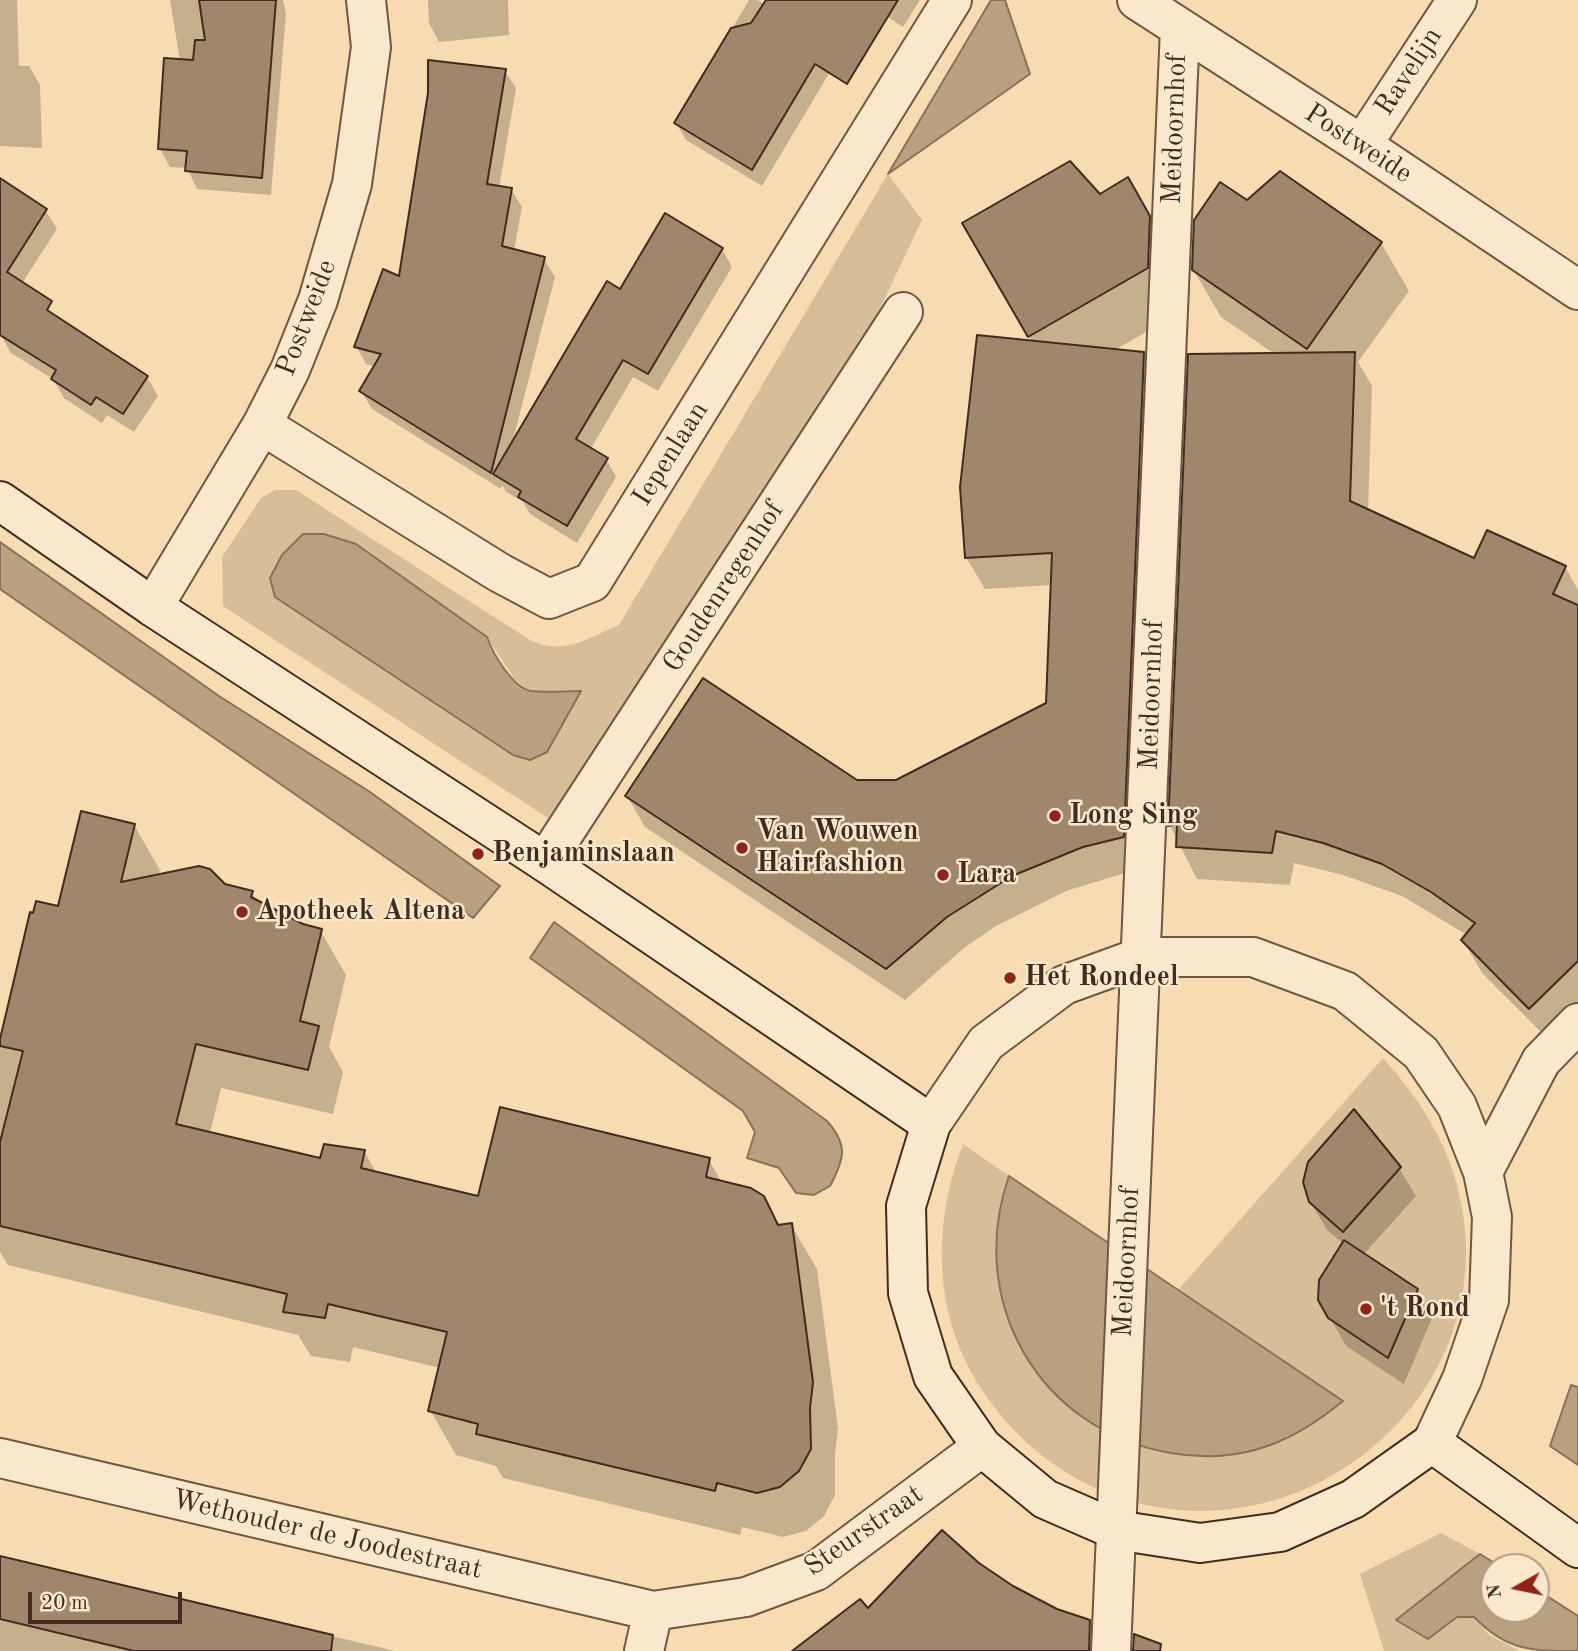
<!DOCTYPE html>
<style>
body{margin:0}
#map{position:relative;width:1578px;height:1651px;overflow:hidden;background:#f7dcb1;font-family:"Old Standard TT",serif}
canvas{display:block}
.north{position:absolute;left:1480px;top:1553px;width:70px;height:70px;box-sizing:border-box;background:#fae8cc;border:2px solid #b09c87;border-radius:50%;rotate:261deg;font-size:19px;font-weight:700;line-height:28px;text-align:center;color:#422b20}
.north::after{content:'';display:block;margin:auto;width:24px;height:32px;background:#8f2418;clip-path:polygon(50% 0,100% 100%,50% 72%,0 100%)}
.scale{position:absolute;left:28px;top:1592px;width:154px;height:32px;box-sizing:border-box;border:4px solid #422b20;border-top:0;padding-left:9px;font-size:21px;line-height:24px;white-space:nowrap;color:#422b20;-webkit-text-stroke:5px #fae8cc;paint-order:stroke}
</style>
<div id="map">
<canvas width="1578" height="1651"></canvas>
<div class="north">N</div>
<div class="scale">20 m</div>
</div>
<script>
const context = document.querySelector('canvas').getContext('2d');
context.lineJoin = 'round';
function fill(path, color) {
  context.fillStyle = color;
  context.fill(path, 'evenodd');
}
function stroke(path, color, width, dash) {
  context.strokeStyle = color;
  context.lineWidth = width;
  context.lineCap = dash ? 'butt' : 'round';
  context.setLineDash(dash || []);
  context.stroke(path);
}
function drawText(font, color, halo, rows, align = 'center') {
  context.font = font + ' "Old Standard TT",serif';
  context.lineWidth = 5;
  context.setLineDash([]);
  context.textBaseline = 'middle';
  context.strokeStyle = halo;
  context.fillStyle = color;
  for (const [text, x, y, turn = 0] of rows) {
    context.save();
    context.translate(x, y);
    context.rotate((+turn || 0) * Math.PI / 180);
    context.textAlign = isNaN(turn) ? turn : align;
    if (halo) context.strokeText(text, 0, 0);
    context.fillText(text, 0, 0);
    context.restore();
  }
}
fill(new Path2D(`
 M 888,174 L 922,220 L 863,344 L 554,822 L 223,606 L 222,557 L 261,498 L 275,490 L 296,490 L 530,640 C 565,656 586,639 619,625 ZM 270,578 L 487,637 L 515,680 L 529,691 L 513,755 L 275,597 Z
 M 1383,1058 C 1424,1104 1454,1152 1463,1214 C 1492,1401 1305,1554 1127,1500 C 1065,1481 1015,1441 980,1387 C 933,1314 932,1223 963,1144 L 1009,1176 C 956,1326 1080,1481 1239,1452 C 1279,1444 1313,1429 1343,1401 L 1178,1290 Z
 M 1441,1533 L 1480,1554 L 1396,1620 L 1428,1639 L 1457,1617 L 1474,1617 L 1489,1635 L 1520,1651 L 1384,1651 L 1360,1574 Z`), '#d8be98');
const water = new Path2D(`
 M 991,0 L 1005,0 L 1030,74 L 888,174 Z
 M 303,534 L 324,534 L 356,544 L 487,637 C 493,654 513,688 531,691 C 547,693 565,691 581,691 L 547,752 L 530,760 L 513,755 L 275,597 L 270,578 L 282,555 Z
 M 0,542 L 219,696 L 370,792 L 500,886 L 473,918 L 0,589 Z
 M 554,922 L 827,1121 C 848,1145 845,1158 830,1186 L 814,1195 L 796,1193 L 779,1168 L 747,1158 L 755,1132 L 743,1111 L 530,958 Z
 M 1009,1176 L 1343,1401 C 1320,1420 1298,1435 1270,1445 C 1239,1457 1203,1459 1171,1453 C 1039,1431 965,1301 1009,1176 Z
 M 1571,1385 L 1578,1387 L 1578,1465 L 1550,1446 Z
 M 1480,1554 L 1501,1567 L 1494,1567 L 1494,1609 L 1536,1609 L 1536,1589 L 1578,1616 L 1578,1651 C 1531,1651 1507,1651 1474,1617 L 1457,1617 L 1428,1639 L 1396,1620 Z`);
fill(water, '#b9a080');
stroke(water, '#89715a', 2);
fill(new Path2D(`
 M 0,0 L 17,0 L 19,66 L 29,66 L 40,85 L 42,148 L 0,146 Z
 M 170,0 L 283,0 L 286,14 L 271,195 L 197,189 L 187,168 L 170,167 L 160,149 L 180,61 Z
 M 428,0 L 508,0 L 509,35 L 439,42 L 429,23 Z
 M 749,0 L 757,0 L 830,38 L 840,55 L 762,186 L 686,140 L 676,123 Z
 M 862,0 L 920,0 L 903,27 Z
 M 505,71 L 516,88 L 499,188 L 511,189 L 522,207 L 514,251 L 544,259 L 555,277 L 512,444 L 620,291 L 722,249 L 732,267 L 658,391 L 633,377 L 590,450 L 606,459 L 616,477 L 577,543 L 530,514 L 523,502 L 506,492 L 502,485 L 501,489 L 372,409 L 361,391 L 376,367 L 366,364 L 356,346 L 400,278 Z
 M 1128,180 L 1177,265 L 1174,316 L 1113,351 L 1143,354 L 1161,385 L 1141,868 L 1066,891 L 996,926 L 964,948 L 905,1000 L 645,827 L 627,796 L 856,782 L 897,782 L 1047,704 L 1052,585 L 985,589 L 966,557 L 1033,343 L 965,223 L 1099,196 Z
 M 13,189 L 46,211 L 57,229 L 10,302 L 0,295 L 0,208 Z
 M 1247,202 L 1381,243 L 1409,291 L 1358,362 L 1372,386 L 1368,512 L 1475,560 L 1565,567 L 1578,590 L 1578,1012 L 1549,1040 L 1482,973 L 1463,940 L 1467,935 L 1402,896 L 1343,875 L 1294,863 L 1290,885 L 1197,879 L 1170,826 L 1276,355 L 1221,317 L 1193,269 Z
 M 0,334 L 147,377 L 158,396 L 134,432 L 107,415 L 102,423 L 64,398 L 53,379 L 11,353 Z
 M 134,825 L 160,870 L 158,876 L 252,893 L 257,902 L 303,926 L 320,930 L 346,975 L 329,1047 L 343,1072 L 333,1114 L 221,1088 L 210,1133 L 322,1160 L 364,1151 L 377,1174 L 480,1198 L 709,1160 L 722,1183 L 763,1197 L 780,1226 L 791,1225 L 817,1269 L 838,1428 L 835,1454 L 835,1495 L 824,1516 L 806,1531 L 783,1537 L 742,1527 L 740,1535 L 503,1478 L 496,1466 L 456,1455 L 430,1410 L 440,1368 L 353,1347 L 350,1362 L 311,1356 L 298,1335 L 8,1265 L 0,1252 L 0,1046 L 31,914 L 59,908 Z
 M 1399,1168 L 1416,1196 L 1363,1255 L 1416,1290 L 1432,1318 L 1404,1384 L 1346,1346 L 1320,1300 L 1344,1244 L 1327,1230 L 1310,1201 Z
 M 0,1557 L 395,1651 L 0,1651 Z
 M 978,1564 L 1013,1587 L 1056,1610 L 1089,1621 L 1106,1651 L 795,1651 L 868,1610 Z`), '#0003');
const building = new Path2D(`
 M 199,0 L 276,0 L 262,178 L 185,171 L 187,151 L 158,149 L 164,58 L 193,60 L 195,40 L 205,40 Z
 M 766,0 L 898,0 L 847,84 L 815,64 L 752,170 L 674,123 L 731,28 L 751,23 Z
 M 428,60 L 506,69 L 487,184 L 512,188 L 502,246 L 545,257 L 491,473 L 359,391 L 381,354 L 354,347 L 383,269 L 399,276 L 428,93 Z
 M 1070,161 L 1100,194 L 1128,177 L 1150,216 L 1148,268 L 1028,337 L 962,223 Z
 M 1280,171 L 1382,242 L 1307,349 L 1192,270 L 1194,220 L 1220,182 L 1247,200 Z
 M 0,178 L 47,209 L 7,272 L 52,301 L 47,310 L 148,376 L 123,414 L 96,397 L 91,405 L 51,379 L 56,370 L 0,335 Z
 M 665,213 L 723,248 L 648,374 L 623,360 L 576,439 L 608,458 L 567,526 L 518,497 L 521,491 L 493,474 L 607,281 L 620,289 Z
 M 977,335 L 1144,352 L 1124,837 L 1083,847 L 1012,876 L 947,917 L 886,969 L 625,796 L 703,678 L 857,780 L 896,780 L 1046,703 L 1052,553 L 965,558 L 960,487 Z
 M 1355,352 L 1350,501 L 1474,558 L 1487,530 L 1566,566 L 1553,594 L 1578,605 L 1578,961 L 1529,1009 L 1461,940 L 1475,923 L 1431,892 L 1382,864 L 1323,843 L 1276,831 L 1272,853 L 1176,847 L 1177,824 L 1168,826 L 1188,354 Z
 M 81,811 L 135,824 L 121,882 L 199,866 L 210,869 L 225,884 L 253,891 L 251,897 L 303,924 L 322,929 L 300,1021 L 319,1026 L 308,1070 L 196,1044 L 176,1124 L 320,1158 L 324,1144 L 365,1150 L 361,1168 L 478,1196 L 500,1107 L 710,1158 L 706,1177 L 751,1188 L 764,1196 L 778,1225 L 792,1223 L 813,1382 L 810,1408 L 811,1449 L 799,1471 L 780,1487 L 757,1493 L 717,1483 L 715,1491 L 476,1434 L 478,1424 L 428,1411 L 447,1332 L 328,1304 L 325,1318 L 283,1312 L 287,1294 L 0,1226 L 0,1142 L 23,1051 L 0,1046 L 0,1039 L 30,912 L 33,913 L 36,901 L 58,906 Z
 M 1354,1109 L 1401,1167 L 1343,1232 L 1309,1202 L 1303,1182 L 1308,1162 Z
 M 1344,1240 L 1418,1289 L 1388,1358 L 1328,1318 L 1318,1300 L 1319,1280 Z
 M 942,1530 L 979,1563 L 1013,1586 L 1057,1609 L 1090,1620 L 1089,1651 L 792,1651 L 860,1599 L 868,1608 Z
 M 0,1556 L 333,1635 L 331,1651 L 134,1651 L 0,1619 Z
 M 1134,1634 L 1161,1644 L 1160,1651 L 1133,1651 Z`);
fill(building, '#a0876b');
stroke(building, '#422b20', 2);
const street = new Path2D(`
 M 1137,0 L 1362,145 L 1578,290
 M 1362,145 L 1457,0
 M 262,425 L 500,573 L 549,599 L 592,582 L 952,0
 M 153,607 L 262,425 L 290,370 L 318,300 L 352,184 L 371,47 L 366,0
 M 545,862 L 903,312
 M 931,1124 L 986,1043 L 1064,985 L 1141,957 L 1253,957 L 1345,991 L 1421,1053 L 1457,1106 L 1483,1172 L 1492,1217 L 1489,1300 L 1462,1379 L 1432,1443
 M 1483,1172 L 1541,1061 L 1578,1023
 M 0,1458 L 653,1611
 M 644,1651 L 653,1611 L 746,1597 L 816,1571 L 982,1447
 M 1111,1651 L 1180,28`);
const secondary = new Path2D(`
 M 0,501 L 153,607 L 545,862 L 931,1124 L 906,1206 L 908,1293 L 933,1376 L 982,1447 L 1045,1499 L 1116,1530 L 1200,1543 L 1280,1532 L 1353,1499 L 1432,1443 L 1578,1548`);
stroke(street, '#6f5744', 42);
stroke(secondary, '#422b20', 42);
stroke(street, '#fae8cc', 38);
stroke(secondary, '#fae8cc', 38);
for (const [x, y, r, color] of [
 [1055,816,7,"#8f2418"],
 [742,848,7,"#8f2418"],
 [478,854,7,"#8f2418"],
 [943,875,7,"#8f2418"],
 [242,912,7,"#8f2418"],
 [1010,978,7,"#8f2418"],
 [1366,1309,7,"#8f2418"]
]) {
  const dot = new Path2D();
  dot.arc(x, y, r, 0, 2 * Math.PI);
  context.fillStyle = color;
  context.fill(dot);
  stroke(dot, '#fae8cc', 2.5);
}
drawText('28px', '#422b20', '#fae8cc', [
 ["Ravelijn",1409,72,-57],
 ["Meidoornhof",1175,129,-88],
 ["Postweide",1358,144,33],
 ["Postweide",307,318,-69],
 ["Iepenlaan",671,454,-58],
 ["Goudenregenhof",724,587,-57],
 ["Meidoornhof",1152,695,-88],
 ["Meidoornhof",1127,1262,-87],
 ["Steurstraat",864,1531,-35],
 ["Wethouder de Joodestraat",327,1535,13]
]);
drawText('bold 28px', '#422b20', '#fae8cc', [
 ["Long Sing",1069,816],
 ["Van Wouwen",756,832],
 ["Hairfashion",756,864],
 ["Benjaminslaan",492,854],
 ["Lara",957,875],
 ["Apotheek Altena",256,912],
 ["Het Rondeel",1024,978],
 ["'t Rond",1380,1309]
], 'left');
</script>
